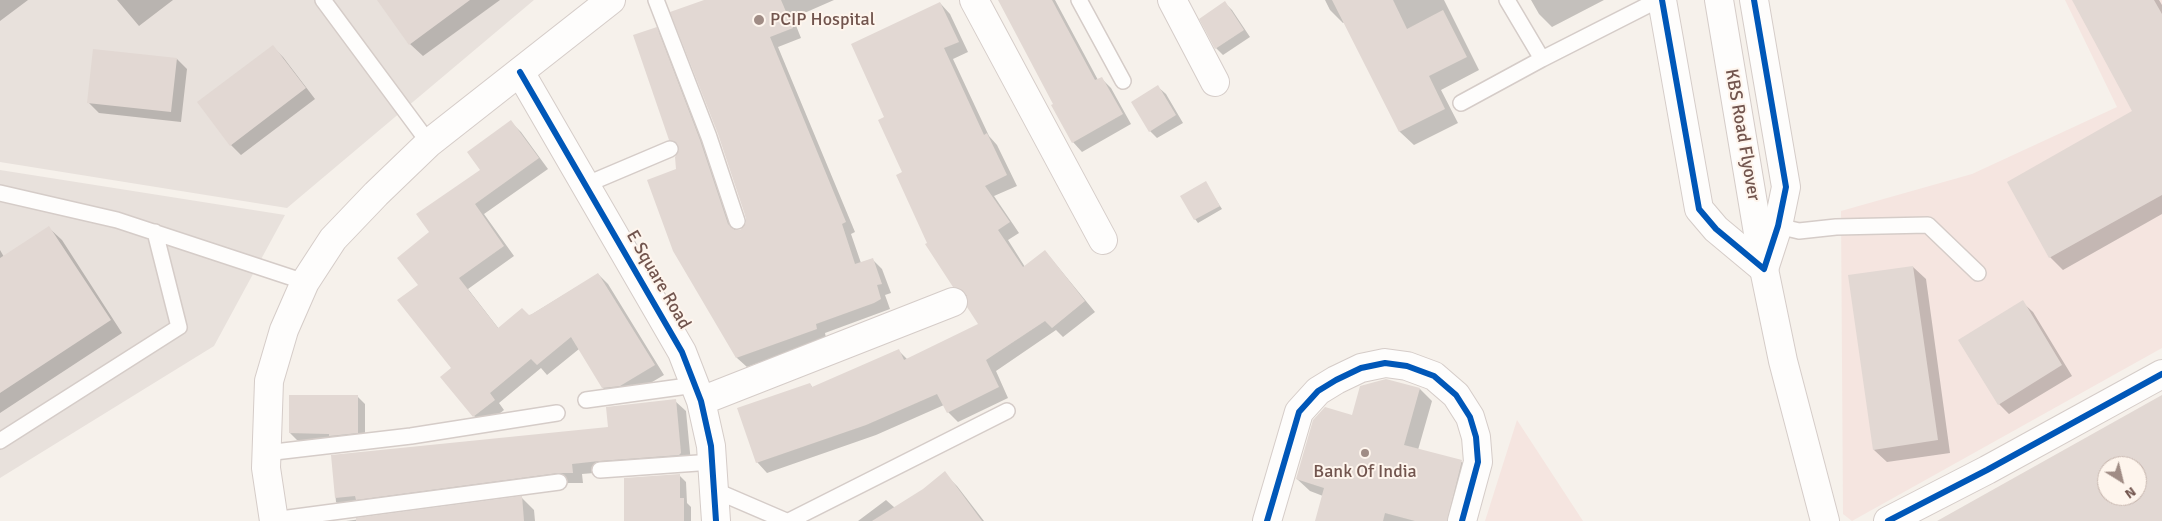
<!DOCTYPE html>
<style>
body{margin:0}
#map{position:relative;width:2162px;height:521px;overflow:hidden;background:#f6f1eb;font-family:Signika,sans-serif}
canvas{display:block}
.north{position:absolute;left:2097px;top:456px;width:50px;height:50px;box-sizing:border-box;background:#fef5ed;border:1px solid #c6b5ad;border-radius:50%;rotate:144deg;font-size:14px;font-weight:700;line-height:20px;text-align:center;color:#72554e}
.north::after{content:'';display:block;margin:auto;width:18px;height:22px;background:#a08c85;clip-path:polygon(50% 0,100% 100%,50% 72%,0 100%)}
</style>
<div id="map">
<canvas width="2162" height="521"></canvas>
<div class="north">N</div>
</div>
<script>
const context = document.querySelector('canvas').getContext('2d');
context.lineJoin = 'round';
function fill(path, color) {
  context.fillStyle = color;
  context.fill(path, 'evenodd');
}
function stroke(path, color, width, dash) {
  context.strokeStyle = color;
  context.lineWidth = width;
  context.lineCap = dash ? 'butt' : 'round';
  context.setLineDash(dash || []);
  context.stroke(path);
}
function drawText(font, color, halo, rows, align = 'center') {
  context.font = font + ' Signika,sans-serif';
  context.lineWidth = 4;
  context.setLineDash([]);
  context.textBaseline = 'middle';
  context.strokeStyle = halo;
  context.fillStyle = color;
  for (const [text, x, y, turn = 0] of rows) {
    context.save();
    context.translate(x, y);
    context.rotate((+turn || 0) * Math.PI / 180);
    context.textAlign = isNaN(turn) ? turn : align;
    if (halo) context.strokeText(text, 0, 0);
    context.fillText(text, 0, 0);
    context.restore();
  }
}
fill(new Path2D(`
 M 2065,0 L 2162,0 L 2162,348 L 1852,521 L 1843,514 L 1841,211 L 1972,174 L 2117,107 Z
 M 1517,420 L 1583,521 L 1485,521 Z`), '#f5e5e0');
fill(new Path2D(`
 M 0,0 L 534,0 L 287,208 L 0,162 Z
 M 0,170 L 285,215 L 214,346 L 0,478 Z`), '#e8e1dc');
fill(new Path2D(`
 M 0,0 L 28,0 L 0,21 Z
 M 117,0 L 173,0 L 139,26 Z
 M 378,0 L 500,0 L 423,56 L 410,44 Z
 M 708,0 L 834,0 L 793,18 L 801,38 L 778,47 L 855,232 L 851,234 L 861,263 L 872,259 L 882,269 L 891,293 L 885,295 L 890,309 L 825,333 L 826,338 L 747,367 L 737,358 L 678,170 L 680,150 L 670,139 L 656,29 L 666,38 L 709,151 L 736,231 L 741,231 L 747,224 Z
 M 999,0 L 1055,0 L 1098,80 L 1101,78 L 1111,88 L 1131,124 L 1082,152 L 1073,142 L 1055,104 Z
 M 1325,0 L 1444,0 L 1479,70 L 1441,90 L 1458,123 L 1414,145 L 1400,132 L 1345,22 L 1343,23 L 1330,10 Z
 M 1531,0 L 1604,0 L 1552,27 L 1539,14 Z
 M 2074,0 L 2159,0 L 2162,5 L 2162,214 L 2063,270 L 2050,257 L 2134,112 Z
 M 940,3 L 950,14 L 968,52 L 953,59 L 989,136 L 997,145 L 1017,186 L 994,196 L 1019,233 L 1008,240 L 1025,267 L 1045,251 L 1095,312 L 1063,337 L 1056,330 L 996,371 L 1008,398 L 958,422 L 948,412 L 944,405 L 876,435 L 767,473 L 757,462 L 810,384 L 813,388 L 899,351 L 908,360 L 980,324 L 969,298 L 954,286 L 929,243 L 886,118 Z
 M 1225,3 L 1232,10 L 1250,37 L 1223,55 L 1216,48 Z
 M 273,47 L 283,57 L 315,99 L 241,155 L 231,145 Z
 M 177,59 L 187,69 L 181,122 L 99,113 L 88,102 Z
 M 1158,87 L 1166,94 L 1183,123 L 1157,138 L 1150,131 Z
 M 511,122 L 521,132 L 548,169 L 484,214 L 514,256 L 468,289 L 499,329 L 529,316 L 598,274 L 608,284 L 664,375 L 630,395 L 613,398 L 603,388 L 579,349 L 547,375 L 541,368 L 499,403 L 504,410 L 484,426 L 474,416 L 452,368 L 420,285 L 431,232 L 482,170 Z
 M 1205,183 L 1222,209 L 1198,223 L 1195,219 Z
 M 49,228 L 62,240 L 122,333 L 0,413 L 0,250 L 4,257 Z
 M 1913,267 L 1926,279 L 1950,453 L 1887,462 L 1874,450 Z
 M 2022,302 L 2033,312 L 2072,376 L 2009,414 L 1999,404 Z
 M 1420,389 L 1432,401 L 1418,450 L 1462,462 L 1474,474 L 1461,521 L 1317,521 L 1323,496 L 1310,491 L 1297,479 L 1353,417 Z
 M 358,397 L 365,404 L 365,440 L 297,440 L 290,433 Z
 M 675,401 L 686,411 L 691,463 L 690,465 L 582,474 L 583,483 L 569,483 L 347,512 L 336,502 L 332,456 L 609,428 Z
 M 944,473 L 957,486 L 984,521 L 858,521 L 886,500 L 895,508 L 924,490 Z
 M 679,475 L 686,482 L 687,503 L 691,507 L 691,521 L 625,521 Z
 M 522,498 L 534,510 L 535,521 L 346,521 Z`), '#0003');
fill(new Path2D(`
 M 377,0 L 470,0 L 409,45 Z
 M 704,0 L 781,0 L 793,28 L 770,37 L 846,222 L 842,224 L 855,264 L 873,258 L 882,284 L 877,285 L 881,299 L 874,303 L 816,324 L 817,329 L 736,358 L 673,251 L 647,180 L 676,169 L 675,157 L 679,150 L 676,142 L 669,140 L 633,35 L 657,27 L 700,140 L 728,224 L 735,230 L 740,230 L 746,223 L 746,218 L 718,134 L 670,12 Z
 M 998,0 L 1052,0 L 1095,80 L 1102,77 L 1123,114 L 1072,143 L 1051,105 L 1053,104 Z
 M 1332,0 L 1393,0 L 1407,29 L 1443,10 L 1467,57 L 1429,76 L 1445,109 L 1399,132 Z
 M 2072,0 L 2154,0 L 2162,14 L 2162,195 L 2049,258 L 2007,182 L 2132,111 Z
 M 1225,1 L 1244,30 L 1215,49 L 1199,19 Z
 M 940,2 L 959,42 L 944,48 L 984,135 L 987,133 L 1007,175 L 985,186 L 1010,222 L 998,230 L 1023,267 L 1045,250 L 1085,301 L 1052,328 L 1045,321 L 986,360 L 999,387 L 947,413 L 937,394 L 866,425 L 756,463 L 737,408 L 810,383 L 812,387 L 899,349 L 904,360 L 978,324 L 967,307 L 967,296 L 962,290 L 953,287 L 925,244 L 927,243 L 896,175 L 902,172 L 878,120 L 884,117 L 851,44 Z
 M 273,45 L 306,88 L 230,146 L 197,102 Z
 M 93,49 L 177,58 L 171,112 L 87,103 Z
 M 1158,85 L 1176,115 L 1149,132 L 1131,102 Z
 M 511,120 L 539,158 L 475,204 L 504,246 L 459,278 L 498,328 L 522,308 L 529,315 L 532,314 L 598,273 L 655,365 L 620,386 L 602,388 L 571,337 L 537,365 L 531,359 L 490,393 L 495,400 L 473,417 L 440,377 L 451,368 L 397,300 L 418,285 L 397,258 L 429,232 L 416,214 L 480,170 L 467,152 Z
 M 1206,181 L 1220,206 L 1194,220 L 1180,196 Z
 M 49,226 L 111,320 L 0,393 L 0,258 Z
 M 1913,266 L 1938,440 L 1873,450 L 1848,275 Z
 M 2023,300 L 2062,365 L 1998,405 L 1958,340 Z
 M 1386,379 L 1420,388 L 1404,445 L 1462,460 L 1447,521 L 1415,521 L 1385,513 L 1383,521 L 1315,521 L 1324,488 L 1296,479 L 1313,420 L 1325,407 L 1352,415 L 1360,386 Z
 M 289,395 L 358,395 L 358,433 L 329,436 L 329,434 L 289,433 Z
 M 2162,395 L 2162,521 L 1937,521 ZM 2107,466 L 2137,466 L 2137,496 L 2107,496 Z
 M 676,399 L 681,453 L 679,455 L 599,461 L 572,464 L 573,473 L 558,473 L 356,500 L 355,496 L 335,498 L 331,455 L 608,427 L 606,407 Z
 M 945,471 L 982,521 L 872,521 L 923,489 Z
 M 680,474 L 680,498 L 684,498 L 684,521 L 624,521 L 624,478 Z
 M 522,496 L 524,521 L 356,521 L 356,518 Z`), '#e2d8d3');
const service = new Path2D(`
 M 323,0 L 429,143
 M 656,0 L 709,137 L 737,221
 M 1079,0 L 1123,81
 M 1507,0 L 1542,59 L 1658,0
 M 1461,103 L 1542,59
 M 585,185 L 670,149
 M 0,193 L 117,220 L 305,282
 M 1778,226 L 1799,231 L 1836,227 L 1928,225 L 1978,273
 M 586,400 L 695,385
 M 0,441 L 179,327 L 155,232
 M 266,453 L 411,436 L 557,413
 M 600,470 L 712,462
 M 714,490 L 786,521
 M 273,520 L 559,482
 M 789,521 L 1007,411`);
const minor = new Path2D(`
 M 974,0 L 1103,240
 M 1172,0 L 1215,82
 M 1754,0 L 1786,187 L 1778,226 L 1764,269
 M 520,72 L 682,352 L 701,401 L 711,446 L 716,521
 M 701,401 L 953,302
 M 1267,521 L 1299,412 L 1318,391 L 1336,380 L 1361,368 L 1385,363 L 1407,366 L 1434,376 L 1456,395 L 1470,417 L 1476,437 L 1478,462 L 1462,521
 M 1888,521 L 1987,470 L 2162,374`);
const tertiary = new Path2D(`
 M 1662,0 L 1699,209 L 1716,229 L 1764,269`);
const secondary = new Path2D(`
 M 1719,0 L 1764,269 L 1783,361 L 1825,521
 M 274,521 L 266,468 L 269,381 L 284,330 L 305,282 L 333,239 L 376,194 L 429,143 L 611,0`);
stroke(service, '#d5ccc8', 18);
stroke(minor, '#d5ccc8', 30);
stroke(tertiary, '#d5ccc8', 30);
stroke(secondary, '#d5ccc8', 30);
stroke(service, '#fefdfc', 15);
stroke(minor, '#fefdfc', 28);
stroke(tertiary, '#fefdfc', 28);
stroke(secondary, '#fefdfc', 28);
stroke(new Path2D(`
 M 1662,0 L 1699,209 L 1716,229 L 1764,269 L 1778,226 L 1786,187 L 1754,0
 M 520,72 L 682,352 L 701,401 L 711,446 L 716,521
 M 1267,521 L 1299,412 L 1318,391 L 1336,380 L 1361,368 L 1385,363 L 1407,366 L 1434,376 L 1456,395 L 1470,417 L 1476,437 L 1478,462 L 1462,521
 M 1888,521 L 1987,470 L 2162,374`), '#0057b8', 6);
for (const [x, y, r, color] of [
 [759,20,6,"#a08c85"],
 [1365,453,5,"#a08c85"]
]) {
  const dot = new Path2D();
  dot.arc(x, y, r, 0, 2 * Math.PI);
  context.fillStyle = color;
  context.fill(dot);
  stroke(dot, '#fef5ed', 2);
}
drawText('18px', '#72554e', '#fef5ed', [
 ["PCIP Hospital",770,20],
 ["Bank Of India",1365,472,"center"]
], 'left');
drawText('18px', '#72554e', '#fef5ed', [
 ["KBS Road Flyover",1742,135,80],
 ["E Square Road",658,280,60]
]);
</script>
